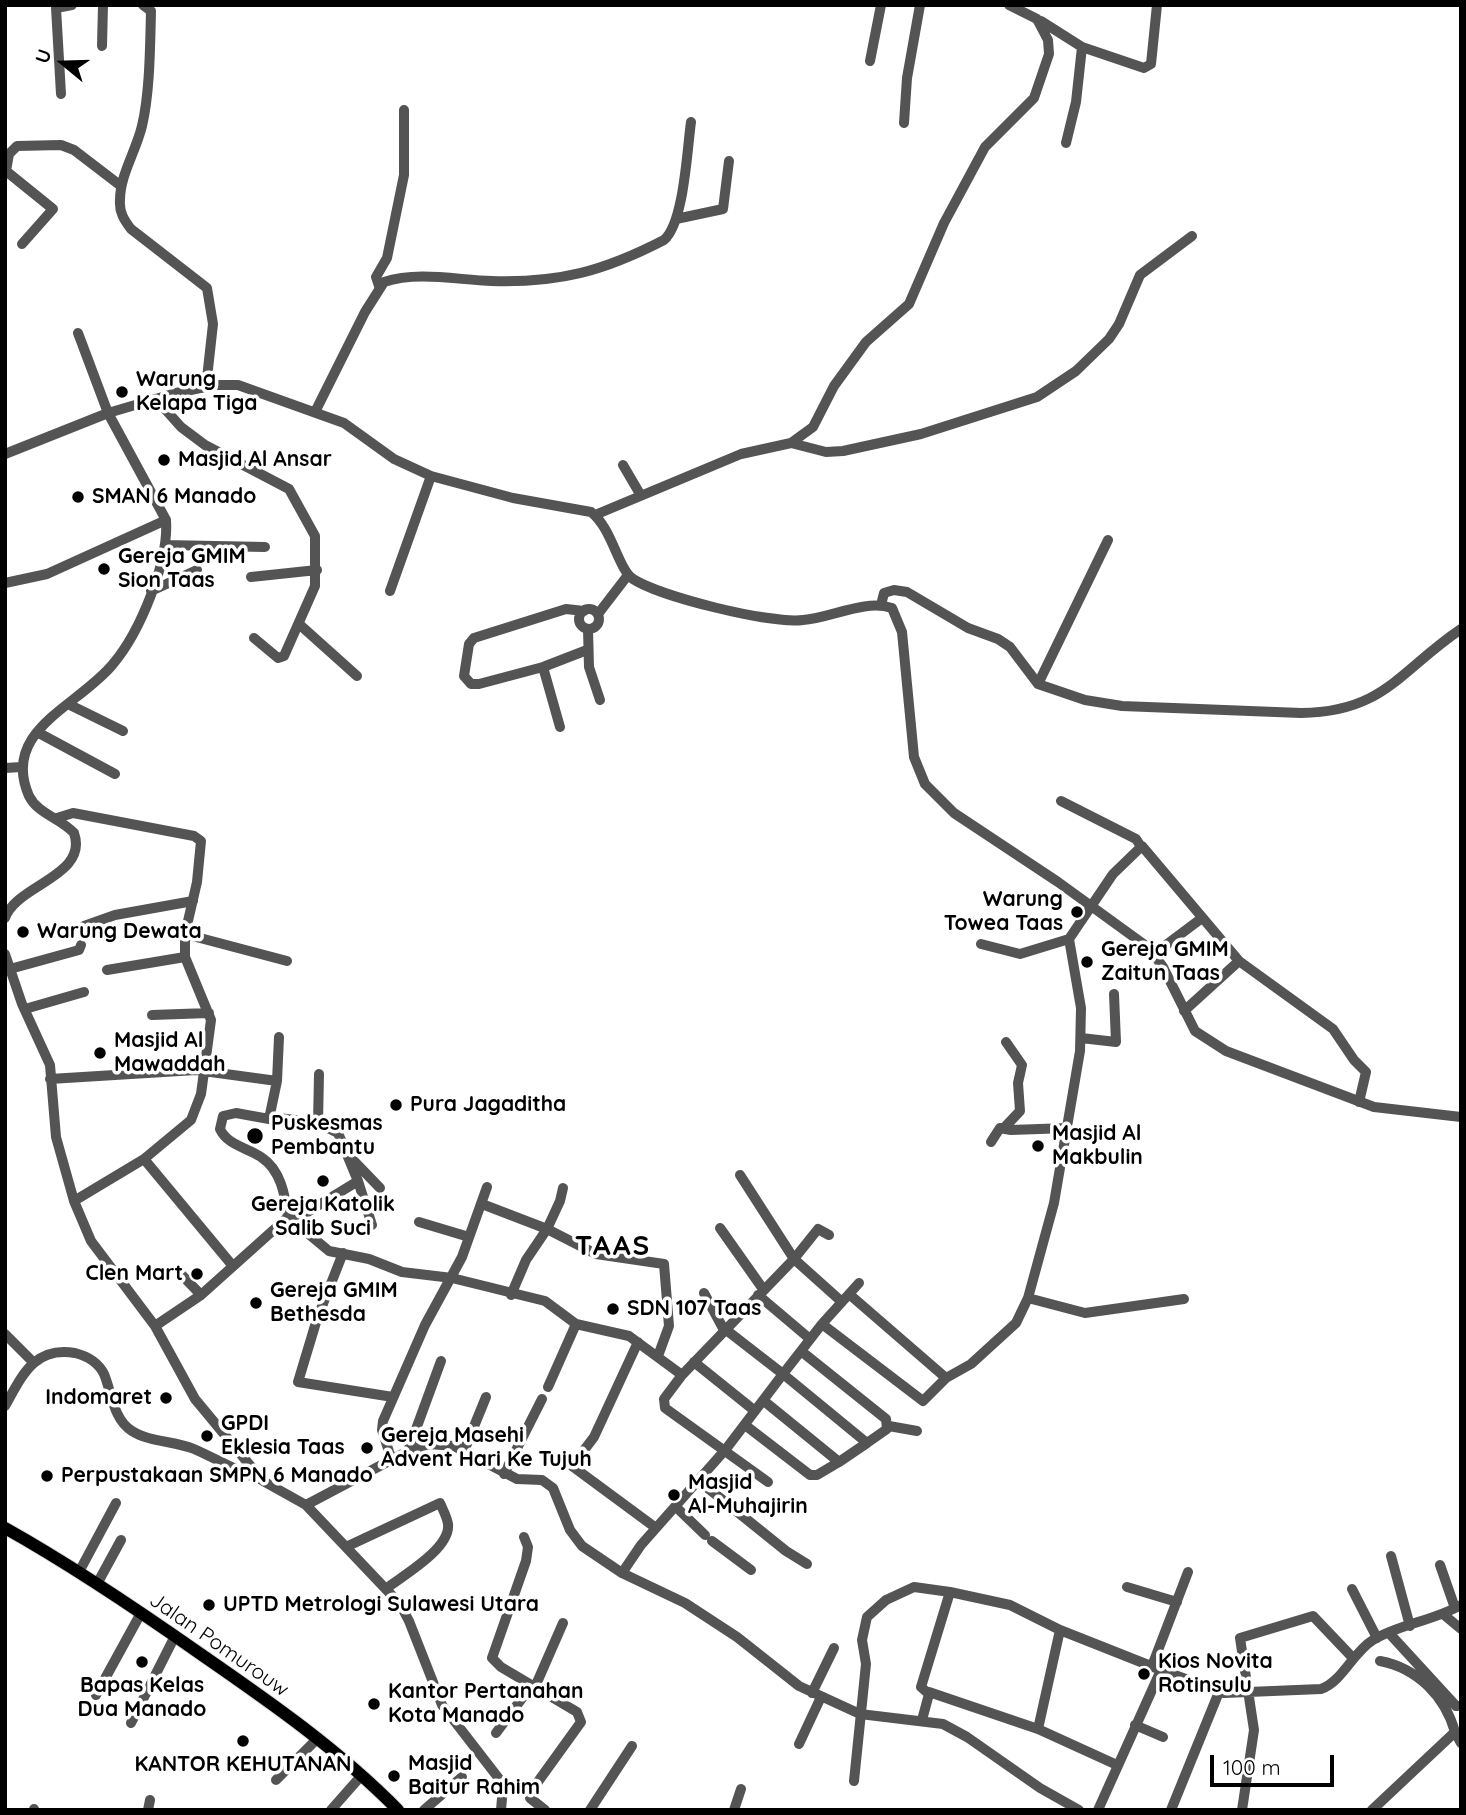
<!DOCTYPE html>
<style>
body{margin:0}
#map{position:relative;width:1466px;height:1815px;overflow:hidden;background:#fff;font-family:Quicksand,sans-serif}
canvas{display:block}
.frame{position:absolute;inset:0;border:7px solid #000;pointer-events:none}
.north{position:absolute;left:28px;top:28px;width:70px;height:70px;-webkit-text-stroke:5px #fff;paint-order:stroke;rotate:289deg;font-size:19px;font-weight:700;line-height:28px;text-align:center;color:#000}
.north::after{content:'';display:block;margin:auto;width:24px;height:32px;background:#000;clip-path:polygon(50% 0,100% 100%,50% 72%,0 100%)}
.scale{position:absolute;left:1210px;top:1755px;width:124px;height:32px;box-sizing:border-box;border:4px solid #000;border-top:0;padding-left:9px;font-size:21px;line-height:24px;white-space:nowrap;color:#000;-webkit-text-stroke:5px #fff;paint-order:stroke}
</style>
<div id="map">
<canvas width="1466" height="1815"></canvas>
<div class="frame"></div>
<div class="north">U</div>
<div class="scale">100 m</div>
</div>
<script>
const context = document.querySelector('canvas').getContext('2d');
context.lineJoin = 'round';
function stroke(path, color, width, dash) {
  context.strokeStyle = color;
  context.lineWidth = width;
  context.lineCap = dash ? 'butt' : 'round';
  context.setLineDash(dash || []);
  context.stroke(path);
}
function drawText(font, color, halo, rows, align = 'center') {
  context.font = font + ' Quicksand,sans-serif';
  context.lineWidth = 7;
  context.setLineDash([]);
  context.textBaseline = 'middle';
  context.strokeStyle = halo;
  context.fillStyle = color;
  for (const [text, x, y, turn = 0] of rows) {
    context.save();
    context.translate(x, y);
    context.rotate((+turn || 0) * Math.PI / 180);
    context.textAlign = isNaN(turn) ? turn : align;
    if (halo) context.strokeText(text, 0, 0);
    context.fillText(text, 0, 0);
    context.restore();
  }
}
const major = new Path2D(`
 M 5,1528 C 73,1566 138,1610 202,1655 C 270,1702 339,1750 398,1810`);
stroke(major, '#dbdbdb', 14);
stroke(new Path2D(`
 M 143,5 L 151,11 C 150,47 150,92 142,126 C 136,151 120,175 120,200 C 119,212 124,220 131,229 L 207,288 L 213,324 L 206,387
 M 1041,21 L 1082,47 L 1144,68 L 1151,64 L 1157,5
 M 102,46 L 103,5
 M 870,61 L 881,5
 M 61,94 L 56,8 L 72,5
 M 904,123 L 907,78 L 920,5
 M 1066,143 L 1076,102 L 1082,47
 M 676,219 L 723,209 L 729,161
 M 22,244 L 53,209 L 6,171 L 9,154 L 17,146 L 61,145 L 74,150 L 121,186
 M 379,286 L 376,277 L 387,258 L 404,175 L 404,110
 M 156,399 L 181,427 L 205,445 L 289,489 L 315,536 L 315,586 L 284,656 L 278,658 L 254,638
 M 315,412 L 365,312 L 384,282 C 418,271 457,280 492,281 C 560,283 604,271 664,240 C 684,223 687,150 691,122
 M 791,443 L 813,427 L 834,386 L 866,342 L 909,304 L 944,223 L 985,147 L 1034,98 L 1049,54 L 1048,40 L 1037,19 L 1009,5
 M 5,454 L 108,413 L 176,393 L 215,385 L 238,385 L 344,423 L 394,459 L 431,476 L 513,498 L 591,512 C 612,528 618,569 633,579 C 661,597 770,624 803,620 C 831,618 864,599 892,608 L 902,632 L 914,757 L 925,784 L 954,813 L 1058,882 L 1149,948 L 1163,967 L 1195,1031 L 1226,1051 L 1374,1107 L 1461,1117
 M 623,465 L 640,494
 M 595,515 L 741,454 L 791,443 L 826,452 L 843,451 L 921,434 L 1037,397 L 1076,371 L 1109,339 L 1119,324 L 1140,275 L 1192,236
 M 165,545 L 265,547
 M 251,577 L 317,570
 M 5,583 L 47,574 L 166,520
 M 151,591 L 197,570
 M 390,591 L 431,476
 M 881,605 L 884,593 L 894,590 L 907,592 L 968,628 L 998,639 L 1010,647 L 1038,684 L 1085,700 L 1122,706 L 1301,713 C 1384,712 1399,671 1461,629
 M579 619a10 10 0 1 1 20 0a10 10 0 1 1-20 0Z
 M 584,611 L 566,609 L 474,638 L 469,644 L 464,676 L 471,684 L 479,684 L 543,667 L 587,650
 M 598,614 L 628,575
 M 299,624 L 357,676
 M 588,629 L 589,667 L 600,700
 M 543,667 L 560,727
 M 1038,684 L 1108,540
 M 68,704 L 123,731
 M 37,732 L 115,774
 M 5,768 L 21,767
 M 1061,801 L 1136,839 L 1140,845
 M 57,818 L 73,813 L 194,836 L 201,841 L 197,882 L 185,934 L 185,957 L 211,1020 L 201,1094 L 191,1120 L 144,1159
 M 5,918 C 16,885 89,876 74,833 C 60,818 38,814 29,796 C 0,730 79,706 113,664 C 140,632 169,562 166,520 L 108,413 L 78,333
 M 84,926 L 115,915 L 193,901
 M 185,934 L 287,961
 M 981,944 L 1020,954 L 1069,939
 M 5,954 L 22,1004 L 50,1065 L 56,1137 L 74,1201 L 91,1241 L 155,1326 L 195,1399 L 263,1481 L 306,1505 L 400,1604 L 409,1621 L 442,1705 L 500,1780 L 503,1787 L 501,1810
 M 1154,954 L 1202,918
 M 10,969 L 79,950 L 81,945
 M 107,970 L 185,957
 M 25,1009 L 84,992
 M 1184,1011 L 1239,961 L 1333,1029 L 1354,1060 L 1366,1072 L 1359,1102
 M 152,1015 L 209,1013
 M 1081,1038 L 1116,1042 L 1114,994
 M 50,1079 L 196,1070 L 277,1081 L 269,1119 L 236,1113 L 223,1116 L 220,1129 C 227,1145 248,1148 261,1157 C 281,1170 285,1195 288,1217
 M 277,1081 L 279,1037
 M 271,1117 L 318,1123
 M 1004,1128 L 1020,1111 L 1018,1083 L 1022,1065 L 1006,1042
 M 991,1142 L 1000,1128 L 1011,1130 L 1068,1128
 M 353,1160 L 380,1188
 M 740,1175 L 794,1259 L 818,1229 L 829,1235
 M 358,1181 L 372,1225
 M 74,1201 L 144,1159 L 232,1265
 M 482,1204 L 547,1229 L 560,1201 L 563,1188
 M 293,1221 L 358,1181 L 338,1133 L 318,1123 L 319,1074
 M 419,1222 L 469,1237
 M 720,1228 L 763,1289
 M 343,1253 L 317,1319 L 298,1382 L 393,1397
 M 178,1271 L 201,1295
 M 704,1293 L 724,1330
 M 849,1294 L 946,1378
 M 511,1295 L 526,1260 L 547,1229 L 596,1254 L 664,1264 L 669,1326 L 658,1356
 M 758,1295 L 810,1339
 M 1028,1298 L 1085,1313 L 1184,1299
 M 822,1324 L 859,1283
 M 155,1326 L 201,1295 L 288,1217 L 329,1251 L 369,1259 L 402,1272 L 452,1278 L 545,1301 L 576,1324 L 629,1336 L 682,1375 L 794,1259 L 842,1302
 M 725,1329 L 783,1374 L 822,1324 L 923,1401 L 946,1378 L 971,1364 L 1016,1323 L 1028,1298 L 1054,1203 L 1080,1051 L 1081,1008 L 1069,939 L 1113,874 L 1142,846 L 1239,961
 M 5,1334 L 33,1362
 M 638,1342 L 594,1437 L 572,1466 L 656,1528
 M 801,1351 L 886,1419 L 887,1429 L 867,1443
 M 694,1362 L 755,1411
 M 682,1375 L 664,1399 L 665,1408 L 768,1482
 M 548,1387 L 576,1324
 M 5,1406 C 22,1376 34,1346 75,1353 C 87,1356 98,1362 104,1374 C 112,1393 113,1419 132,1431 C 149,1442 175,1441 194,1449 C 217,1459 238,1472 262,1480
 M 745,1425 L 810,1475 L 817,1475 L 839,1462 L 764,1401
 M 889,1426 L 917,1431
 M 408,1451 L 441,1361
 M 464,1451 L 486,1397
 M 392,1461 L 382,1430 L 383,1421 L 425,1325 L 462,1257 L 487,1187
 M 504,1474 L 542,1399
 M 699,1481 L 786,1551 L 807,1564
 M 306,1505 L 408,1451 L 429,1444 L 454,1446 L 517,1479 L 542,1480 L 553,1488 L 570,1530 L 582,1546 L 622,1573 L 685,1603 L 737,1637 L 799,1686 L 860,1714 L 943,1724 L 967,1737 L 1040,1788 L 1079,1810
 M 676,1507 L 705,1535
 M 524,1537 L 528,1547 L 526,1561 L 492,1658 L 501,1667 L 577,1712 L 581,1722 L 532,1790 L 530,1798 L 545,1810
 M 712,1541 L 751,1570
 M 348,1546 L 440,1503 C 443,1510 447,1517 448,1524 C 451,1548 404,1575 387,1588
 M 1391,1556 L 1410,1626
 M 1440,1565 L 1455,1608
 M 79,1572 L 116,1503
 M 622,1573 L 641,1545 L 726,1449 L 783,1374 L 867,1443 L 839,1462
 M 97,1584 L 121,1540
 M 1127,1587 L 1177,1602
 M 1352,1589 L 1377,1638
 M 1443,1614 L 1461,1629
 M 1389,1633 L 1456,1706 L 1461,1706
 M 1380,1661 C 1417,1668 1445,1696 1455,1732
 M 1152,1666 L 1188,1572
 M 535,1687 L 563,1623
 M 929,1692 L 1038,1729 L 1117,1765
 M 812,1693 L 834,1648
 M 96,1695 L 141,1613
 M 922,1720 L 929,1694 L 921,1687 L 950,1592 L 1010,1605 L 1060,1630 L 1161,1670
 M 131,1723 L 175,1636
 M 1135,1725 L 1163,1737
 M 1038,1729 L 1060,1630
 M 496,1733 L 532,1685
 M 799,1744 L 821,1697
 M 276,1780 L 317,1739
 M 854,1781 L 866,1664 L 862,1640 L 867,1617 L 886,1600 L 914,1587 L 950,1592
 M 34,1810 L 34,1809
 M 148,1810 L 150,1800
 M 331,1810 L 361,1776
 M 424,1810 L 462,1777
 M 590,1810 L 632,1746
 M 734,1810 L 741,1789
 M 1098,1810 L 1161,1670 L 1224,1693 L 1321,1689 C 1342,1682 1353,1652 1373,1640 C 1400,1624 1433,1621 1461,1605
 M 1171,1810 L 1219,1692
 M 1242,1810 L 1254,1730 L 1240,1638 L 1313,1616 L 1352,1657
 M 1372,1810 L 1455,1732 L 1461,1743`), '#545454', 10);
stroke(major, '#000', 12);
for (const [x, y, r, color] of [
 [122,392,7,"#000"],
 [164,460,7,"#000"],
 [78,497,7,"#000"],
 [104,569,7,"#000"],
 [1077,912,7,"#000"],
 [23,932,7,"#000"],
 [1087,962,7,"#000"],
 [100,1053,7,"#000"],
 [396,1105,7,"#000"],
 [255,1136,9,"#000"],
 [1038,1146,7,"#000"],
 [323,1181,7,"#000"],
 [197,1274,7,"#000"],
 [256,1303,7,"#000"],
 [613,1309,7,"#000"],
 [166,1398,7,"#000"],
 [207,1436,7,"#000"],
 [367,1448,7,"#000"],
 [47,1476,7,"#000"],
 [674,1495,7,"#000"],
 [209,1605,7,"#000"],
 [142,1662,7,"#000"],
 [1144,1674,7,"#000"],
 [374,1704,7,"#000"],
 [243,1741,7,"#000"],
 [394,1776,7,"#000"]
]) {
  const dot = new Path2D();
  dot.arc(x, y, r, 0, 2 * Math.PI);
  context.fillStyle = color;
  context.fill(dot);
  stroke(dot, '#fff', 2.5);
}
drawText('bold 21px', '#000', '#fff', [
 ["Warung",136,380],
 ["Kelapa Tiga",136,404],
 ["Masjid Al Ansar",178,460],
 ["SMAN 6 Manado",92,497],
 ["Gereja GMIM",118,557],
 ["Sion Taas",118,581],
 ["Warung",1063,900,"right"],
 ["Towea Taas",1063,924,"right"],
 ["Warung Dewata",37,932],
 ["Gereja GMIM",1101,950],
 ["Zaitun Taas",1101,974],
 ["Masjid Al",114,1041],
 ["Mawaddah",114,1065],
 ["Pura Jagaditha",410,1105],
 ["Puskesmas",271,1124],
 ["Pembantu",271,1148],
 ["Masjid Al",1052,1134],
 ["Makbulin",1052,1158],
 ["Gereja Katolik",323,1205,"center"],
 ["Salib Suci",323,1229,"center"],
 ["Clen Mart",183,1274,"right"],
 ["Gereja GMIM",270,1291],
 ["Bethesda",270,1315],
 ["SDN 107 Taas",627,1309],
 ["Indomaret",152,1398,"right"],
 ["GPDI",221,1424],
 ["Eklesia Taas",221,1448],
 ["Gereja Masehi",381,1436],
 ["Advent Hari Ke Tujuh",381,1460],
 ["Perpustakaan SMPN 6 Manado",61,1476],
 ["Masjid",688,1483],
 ["Al-Muhajirin",688,1507],
 ["UPTD Metrologi Sulawesi Utara",223,1605],
 ["Kios Novita",1158,1662],
 ["Rotinsulu",1158,1686],
 ["Bapas Kelas",142,1686,"center"],
 ["Dua Manado",142,1710,"center"],
 ["Kantor Pertanahan",388,1692],
 ["Kota Manado",388,1716],
 ["Masjid",408,1764],
 ["Baitur Rahim",408,1788],
 ["KANTOR KEHUTANAN",243,1765,"center"]
], 'left');
drawText('21px', '#000', '#fff', [
 ["Jalan Pomurouw",219,1645,35]
]);
context.letterSpacing = '2px';
drawText('bold 28px', '#000', '#fff', [
 ["TAAS",613,1247]
]);
context.letterSpacing = '0px';
</script>
